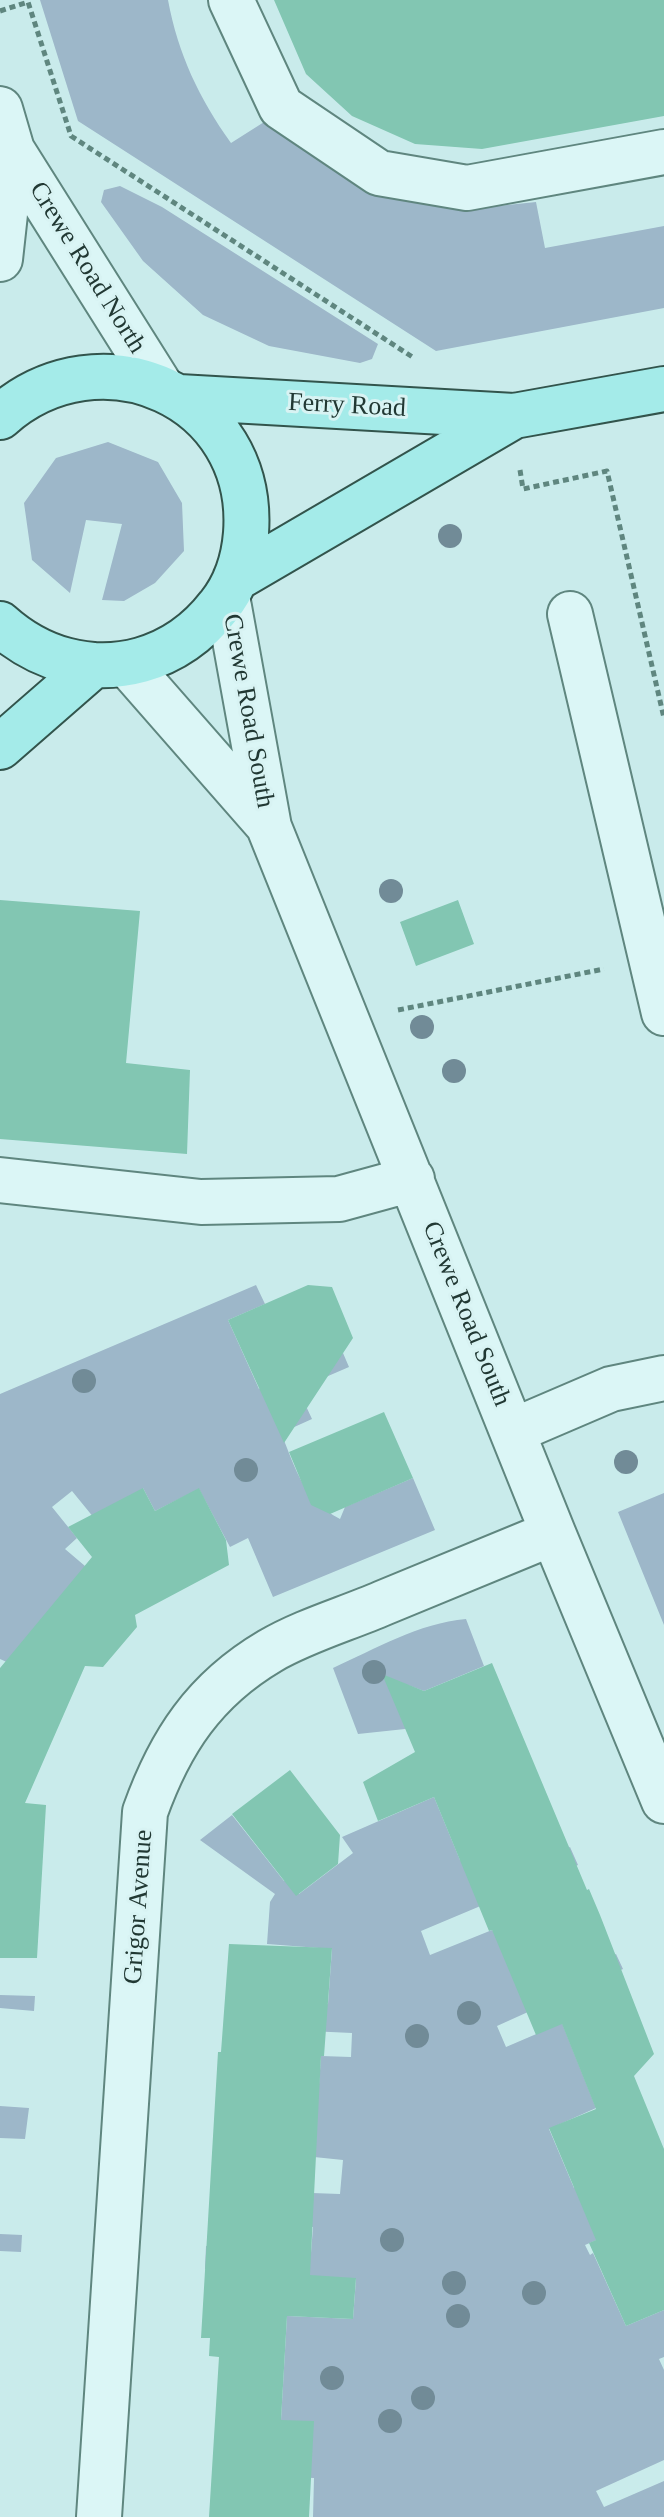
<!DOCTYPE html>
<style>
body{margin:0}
canvas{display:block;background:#c9ebeb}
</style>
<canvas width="664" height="2517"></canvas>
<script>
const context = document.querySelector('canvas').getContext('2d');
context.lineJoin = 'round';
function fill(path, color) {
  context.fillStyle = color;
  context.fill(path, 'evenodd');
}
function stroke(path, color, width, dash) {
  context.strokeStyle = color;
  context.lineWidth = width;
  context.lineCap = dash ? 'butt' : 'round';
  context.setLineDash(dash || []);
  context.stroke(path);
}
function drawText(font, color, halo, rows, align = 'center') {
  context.font = font + ' Georgia,serif';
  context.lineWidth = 6;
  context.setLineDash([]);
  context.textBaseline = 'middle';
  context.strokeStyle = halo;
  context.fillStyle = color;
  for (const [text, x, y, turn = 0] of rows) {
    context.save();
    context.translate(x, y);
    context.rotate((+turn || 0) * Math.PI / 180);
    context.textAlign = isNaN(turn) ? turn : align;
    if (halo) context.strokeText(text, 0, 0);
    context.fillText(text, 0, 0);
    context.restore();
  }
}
fill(new Path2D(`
 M 40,0 L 168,0 C 178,54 199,98 231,143 L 272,117 L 469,209 L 536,202 L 545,248 L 664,226 L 664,308 L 436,351 L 78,121 Z
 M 120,186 L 162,207 L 378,344 L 372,359 L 360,363 L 269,346 L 203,315 L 143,261 L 101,202 L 104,190 Z
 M 108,442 L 158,462 L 182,503 L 184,551 L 155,583 L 124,601 L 102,600 L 122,524 L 86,520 L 70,593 L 32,560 L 24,503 L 56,458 Z
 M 256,1285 L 265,1304 L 228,1320 L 259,1389 L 343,1353 L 349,1367 L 298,1389 L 312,1419 L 281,1433 C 296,1469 303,1500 340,1519 L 345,1507 L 413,1478 L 435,1530 L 273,1597 L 248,1538 L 230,1547 L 199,1489 L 155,1511 L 143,1488 L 152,1589 L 72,1491 L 52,1507 L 77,1538 L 65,1549 L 85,1566 L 73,1692 L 0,1659 L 0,1394 Z
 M 664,1493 L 664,1625 L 618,1512 Z
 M 466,1619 L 484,1666 L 424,1691 L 408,1685 L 420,1722 L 405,1729 L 358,1734 L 333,1668 C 375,1649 419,1623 466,1619 Z
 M 434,1797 L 460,1860 L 486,1881 L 570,1847 L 578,1865 L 421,1931 L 430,1955 L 492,1930 L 534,1988 L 616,1954 L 623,1969 L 497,2026 L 506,2047 L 562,2023 L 596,2108 L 549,2129 L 574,2188 L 591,2181 L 664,2211 L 585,2245 L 590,2255 L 593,2253 L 626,2326 L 664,2310 L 664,2357 L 659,2359 L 664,2370 L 664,2460 L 596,2491 L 604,2507 L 664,2481 L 664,2517 L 313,2517 L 314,2478 L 213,2475 L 281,2420 L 287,2316 L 353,2319 L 356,2279 L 205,2269 L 206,2246 L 311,2253 L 313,2227 L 294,2226 L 312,2193 L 340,2194 L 343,2160 L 314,2157 L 321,2056 L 351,2057 L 352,2033 L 223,2027 L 328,2004 L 332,1949 L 267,1944 L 270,1902 L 275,1894 L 200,1840 L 232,1815 L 284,1881 L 287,1880 L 299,1894 L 353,1853 L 342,1837 Z
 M 0,1995 L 35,1996 L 34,2011 L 0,2008 Z
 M 0,2106 L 29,2108 L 25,2139 L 0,2138 Z
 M 0,2234 L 22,2235 L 21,2252 L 0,2251 Z`), '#9db7c9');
fill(new Path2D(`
 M 274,0 L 664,0 L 664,116 L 482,149 L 415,144 L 352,116 L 306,74 Z
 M 0,900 L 140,911 L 126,1063 L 190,1070 L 187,1154 L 0,1139 Z
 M 458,900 L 474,944 L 416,966 L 400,922 Z
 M 308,1285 L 332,1287 L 353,1338 L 284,1443 L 228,1320 Z
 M 384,1412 L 413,1478 L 330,1514 L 311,1505 L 289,1452 Z
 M 143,1488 L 155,1511 L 199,1488 L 226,1540 L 229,1565 L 135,1615 L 137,1627 L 103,1667 L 85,1666 L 25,1803 L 46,1805 L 37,1958 L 0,1958 L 0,1668 L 92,1557 L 68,1527 Z
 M 492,1663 L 587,1890 L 589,1889 L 600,1915 L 654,2054 L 634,2076 L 664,2149 L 664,2310 L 626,2326 L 589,2243 L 596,2240 L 549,2128 L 596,2109 L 562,2024 L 536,2035 L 492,1930 L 489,1931 L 434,1797 L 378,1821 L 363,1782 L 415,1752 L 382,1674 L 424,1691 Z
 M 290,1770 L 340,1835 L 338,1864 L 296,1896 L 232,1814 Z
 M 229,1944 L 332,1948 L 324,2056 L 321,2056 L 310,2275 L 356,2278 L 353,2319 L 287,2316 L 281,2420 L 314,2421 L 309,2517 L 209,2517 L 219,2357 L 209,2356 L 210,2338 L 201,2338 L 218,2052 L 221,2052 Z`), '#82c6b2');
const minor = new Path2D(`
 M 231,0 L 281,107 L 379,173 L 467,188 L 664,152
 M 0,109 L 12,150 L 161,387
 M 0,259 L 12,150
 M 227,596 L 269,827 L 553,1533 L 664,1801
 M 570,614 L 664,1013
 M 127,664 L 268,825
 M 0,1180 L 201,1202 L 339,1199 L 412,1179
 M 513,1431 L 611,1389 L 664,1378
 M 99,2517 L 145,1812 C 170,1742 204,1690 270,1651 C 304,1631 346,1619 383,1603 C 439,1580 496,1557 553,1533`);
const major = new Path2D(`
 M 179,397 L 514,416 L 664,389
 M 0,417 C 100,328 256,396 246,533 C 244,558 236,585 219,606 C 199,632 173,651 141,660 C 90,674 39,659 0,624
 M 235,579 L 514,416
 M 0,747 L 94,665`);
stroke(minor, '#5f867f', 48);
stroke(major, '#32544c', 48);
stroke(new Path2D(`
 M 0,11 L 28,2 L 71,136 L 414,358
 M 520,470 L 523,489 L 607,471 L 664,718
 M 398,1010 L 604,969`), '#5f867f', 5, [6, 4]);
stroke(minor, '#dbf6f6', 44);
stroke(major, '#a4ebe9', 44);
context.fillStyle = '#718b97';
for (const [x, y] of [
 [450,536],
 [391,891],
 [422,1027],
 [454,1071],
 [84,1381],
 [626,1462],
 [246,1470],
 [374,1672],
 [469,2013],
 [417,2036],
 [392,2240],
 [454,2283],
 [534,2293],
 [458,2316],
 [332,2378],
 [423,2398],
 [390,2421]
]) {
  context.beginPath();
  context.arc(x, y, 12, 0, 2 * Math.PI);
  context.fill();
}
drawText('26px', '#213833', '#d8f3f3', [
 ["Crewe Road North",87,268,58],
 ["Ferry Road",347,406,3],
 ["Crewe Road South",248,711,80],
 ["Crewe Road South",466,1314,68],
 ["Grigor Avenue",139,1907,-86]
]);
</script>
